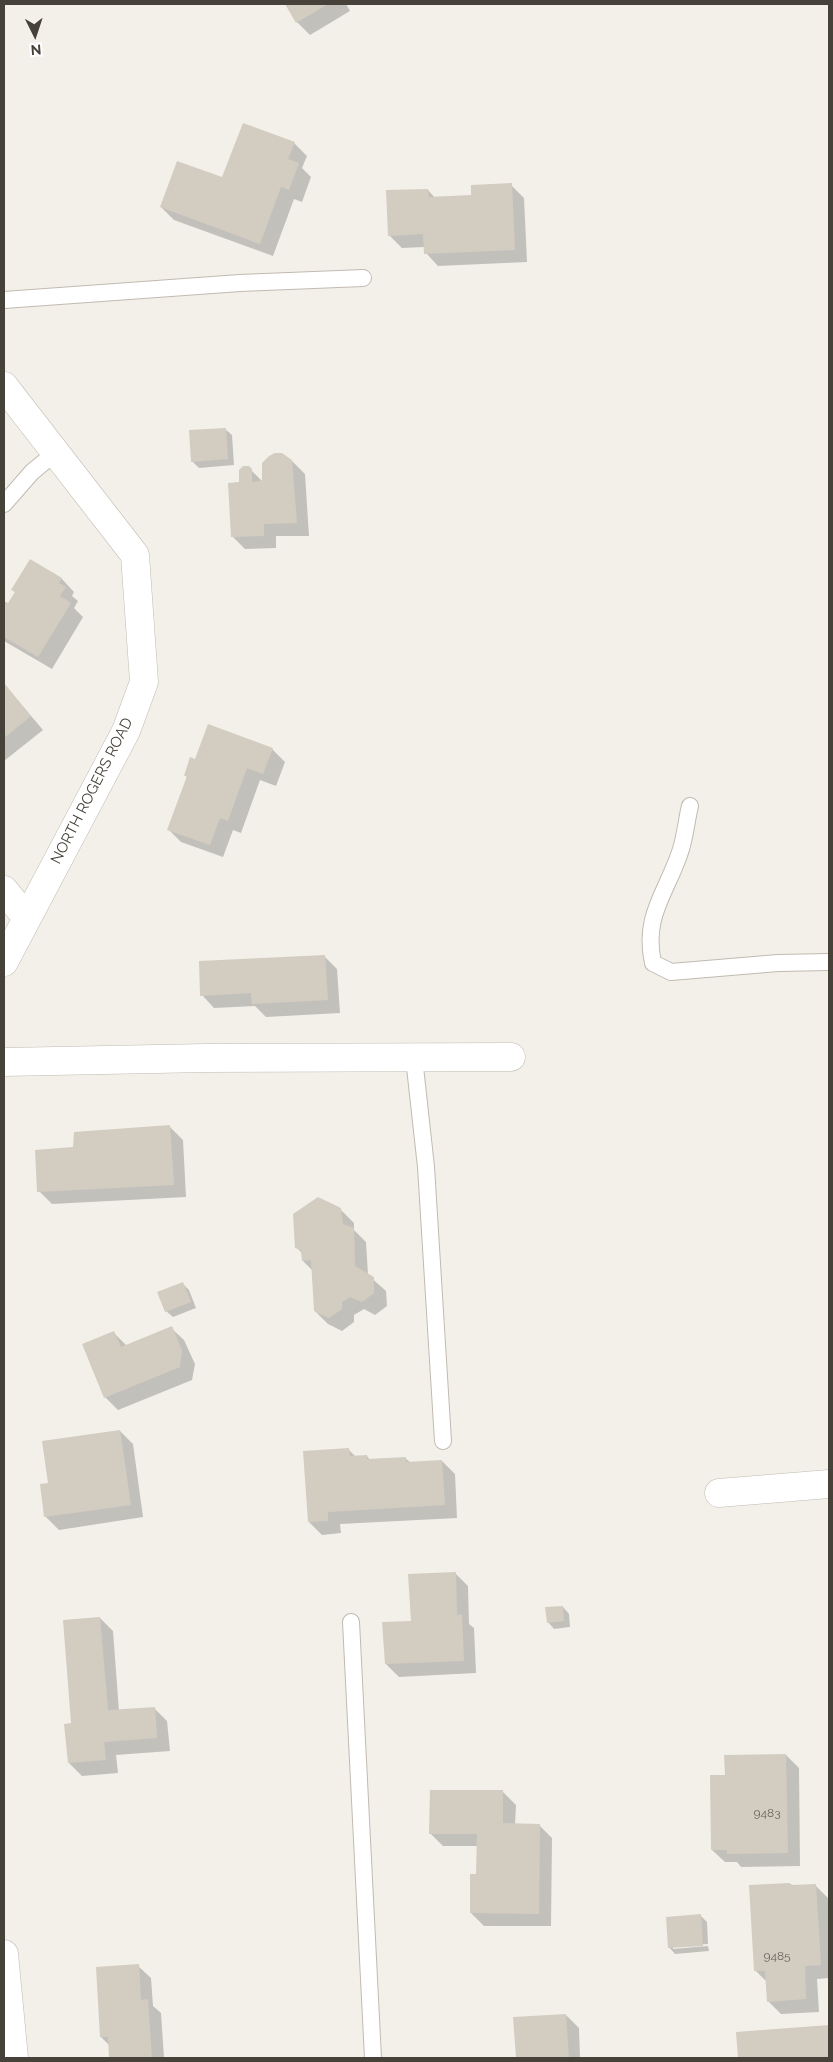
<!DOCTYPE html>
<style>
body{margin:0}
#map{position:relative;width:833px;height:2062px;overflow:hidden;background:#f3f0ea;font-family:Raleway,sans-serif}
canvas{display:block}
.frame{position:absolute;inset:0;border:5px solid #464139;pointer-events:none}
.north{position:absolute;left:10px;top:10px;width:50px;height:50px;-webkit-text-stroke:4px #fff;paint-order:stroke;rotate:176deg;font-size:14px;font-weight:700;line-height:20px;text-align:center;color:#464139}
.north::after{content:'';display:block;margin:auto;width:18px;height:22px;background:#464139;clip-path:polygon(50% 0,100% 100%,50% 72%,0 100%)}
</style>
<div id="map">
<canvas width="833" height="2062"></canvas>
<div class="frame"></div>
<div class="north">N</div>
</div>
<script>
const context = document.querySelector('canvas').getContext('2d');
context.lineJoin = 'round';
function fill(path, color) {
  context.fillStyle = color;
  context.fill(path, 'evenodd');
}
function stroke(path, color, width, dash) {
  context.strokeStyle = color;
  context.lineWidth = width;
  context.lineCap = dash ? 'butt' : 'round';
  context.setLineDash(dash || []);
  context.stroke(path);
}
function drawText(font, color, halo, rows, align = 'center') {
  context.font = font + ' Raleway,sans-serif';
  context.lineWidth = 5;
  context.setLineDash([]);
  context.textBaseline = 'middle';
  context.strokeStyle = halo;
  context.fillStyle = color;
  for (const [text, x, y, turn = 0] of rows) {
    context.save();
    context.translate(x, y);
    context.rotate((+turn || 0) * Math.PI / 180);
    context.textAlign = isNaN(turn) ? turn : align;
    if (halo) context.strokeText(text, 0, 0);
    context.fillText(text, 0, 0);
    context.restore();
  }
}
fill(new Path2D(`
 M 286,4 L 346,4 L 350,11 L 310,35 L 297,22 Z
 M 294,143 L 307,156 L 302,168 L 311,177 L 302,202 L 294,199 L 273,256 L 174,220 L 161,207 Z
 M 511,185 L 524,198 L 527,262 L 438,266 L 426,253 L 425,247 L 402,248 L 389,235 L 428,190 L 435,198 L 472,196 Z
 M 225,429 L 232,435 L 234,465 L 199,468 L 192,461 Z
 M 292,461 L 305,474 L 309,536 L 276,536 L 276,548 L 245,549 L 232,536 L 240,483 L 248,467 L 263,482 Z
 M 30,561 L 62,579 L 74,592 L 72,596 L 78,601 L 74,608 L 83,617 L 52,669 L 4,641 L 4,602 L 9,605 Z
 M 4,684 L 43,730 L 4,761 Z
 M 272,749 L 285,762 L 276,786 L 260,780 L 241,833 L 233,830 L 223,857 L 181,842 L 168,829 L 188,778 L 185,775 Z
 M 324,956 L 337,969 L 340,1013 L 266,1017 L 255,1006 L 214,1008 L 202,995 Z
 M 170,1127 L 183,1140 L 186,1197 L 52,1204 L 39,1191 L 75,1149 Z
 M 340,1209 L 354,1223 L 354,1230 L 366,1242 L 368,1275 L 386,1291 L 387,1306 L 375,1315 L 364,1309 L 354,1315 L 354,1322 L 342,1331 L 328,1324 L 315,1311 L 312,1270 L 303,1261 L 302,1253 L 297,1248 Z
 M 183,1284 L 189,1290 L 196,1308 L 173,1317 L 166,1311 Z
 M 171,1328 L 184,1340 L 195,1364 L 192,1380 L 118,1410 L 105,1397 L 114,1333 L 127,1346 Z
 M 120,1431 L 133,1444 L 143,1517 L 59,1530 L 46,1517 L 49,1484 Z
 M 349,1450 L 356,1457 L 367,1456 L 370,1460 L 405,1458 L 411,1463 L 442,1461 L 455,1474 L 457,1518 L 340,1524 L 341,1533 L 322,1535 L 309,1522 Z
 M 455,1573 L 468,1586 L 469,1624 L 474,1628 L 476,1673 L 399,1677 L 386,1664 L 412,1622 Z
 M 563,1607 L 569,1614 L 570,1627 L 554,1629 L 548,1622 Z
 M 100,1618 L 113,1631 L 119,1711 L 154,1708 L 167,1721 L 170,1751 L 116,1755 L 118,1773 L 82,1776 L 69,1763 L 72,1725 Z
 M 786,1755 L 799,1768 L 800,1866 L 741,1867 L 737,1862 L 725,1862 L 712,1850 L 726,1777 Z
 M 503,1792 L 516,1805 L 515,1825 L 539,1825 L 552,1838 L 551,1926 L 484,1926 L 471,1913 L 477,1875 L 478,1846 L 443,1846 L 430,1833 Z
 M 815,1885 L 828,1898 L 829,1978 L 817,1979 L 819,2012 L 781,2014 L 768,2001 L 767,1982 L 755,1970 L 793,1886 Z
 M 700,1915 L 707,1922 L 708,1944 L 673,1946 L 673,1949 L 708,1946 L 709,1951 L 675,1954 L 669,1947 Z
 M 138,1966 L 151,1978 L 153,2006 L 161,2013 L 164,2058 L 110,2058 L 109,2045 L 101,2037 Z
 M 566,2015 L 579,2028 L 580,2058 L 517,2058 L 515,2018 Z
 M 829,2026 L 829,2058 L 739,2058 L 738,2033 Z`), '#0003');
fill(new Path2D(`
 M 285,4 L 328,4 L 296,23 Z
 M 243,123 L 295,142 L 288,159 L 299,163 L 289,190 L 281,187 L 260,244 L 160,207 L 177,161 L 222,177 Z
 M 512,183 L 515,250 L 424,254 L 423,234 L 388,236 L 386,190 L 428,189 L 429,197 L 471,195 L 471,185 Z
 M 226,428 L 228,459 L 191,462 L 189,430 Z
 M 275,453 L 282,453 L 292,460 L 297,523 L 264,524 L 264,536 L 231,537 L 228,483 L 239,482 L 239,470 L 243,466 L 249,466 L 252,469 L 252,482 L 262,481 L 262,463 L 269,456 Z
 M 30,559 L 62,578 L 59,583 L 66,587 L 60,596 L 71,603 L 38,657 L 4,637 L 4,601 L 8,603 L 15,592 L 11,590 Z
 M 4,683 L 31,716 L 4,738 Z
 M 208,724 L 273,748 L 263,774 L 247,768 L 228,821 L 220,818 L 210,845 L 167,830 L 187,776 L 184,776 L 190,757 L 195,759 Z
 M 325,955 L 328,1000 L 252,1004 L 251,993 L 200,996 L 199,961 Z
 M 170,1125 L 174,1185 L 37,1192 L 35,1150 L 73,1147 L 74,1132 Z
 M 318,1197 L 341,1208 L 343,1224 L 354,1228 L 355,1266 L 374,1277 L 374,1293 L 362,1302 L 350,1297 L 342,1302 L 342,1309 L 329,1318 L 314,1311 L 311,1260 L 302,1261 L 301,1250 L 295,1248 L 293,1214 Z
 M 183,1282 L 191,1302 L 165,1312 L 157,1292 Z
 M 172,1326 L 182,1350 L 180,1367 L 104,1398 L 82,1344 L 114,1331 L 121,1347 Z
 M 120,1430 L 131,1505 L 44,1517 L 40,1484 L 48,1483 L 42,1441 Z
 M 349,1448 L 350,1456 L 367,1455 L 367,1459 L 406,1457 L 406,1462 L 442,1460 L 445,1505 L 328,1512 L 328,1521 L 308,1522 L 303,1451 Z
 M 456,1572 L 457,1615 L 462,1614 L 464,1661 L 385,1664 L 382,1622 L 411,1621 L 408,1574 Z
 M 563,1606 L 564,1621 L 547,1623 L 545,1607 Z
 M 100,1617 L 108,1710 L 155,1707 L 157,1738 L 104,1742 L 106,1760 L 68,1763 L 64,1724 L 71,1723 L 63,1620 Z
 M 786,1754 L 788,1853 L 727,1854 L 727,1850 L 711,1850 L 710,1775 L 725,1775 L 724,1755 Z
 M 430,1790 L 503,1790 L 503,1823 L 540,1824 L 539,1914 L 470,1913 L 470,1874 L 476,1874 L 477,1834 L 429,1834 Z
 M 789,1883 L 793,1885 L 816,1884 L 821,1965 L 805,1966 L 806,1999 L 767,2002 L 765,1971 L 754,1971 L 749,1885 Z
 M 701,1914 L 703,1946 L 668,1948 L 666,1917 Z
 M 139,1964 L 141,2000 L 148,1999 L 152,2058 L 109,2058 L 108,2037 L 100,2037 L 96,1967 Z
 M 566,2014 L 569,2058 L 516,2058 L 513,2017 Z
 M 829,2025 L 829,2056 L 822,2058 L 738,2058 L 736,2032 Z`), '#d3ccc1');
const service = new Path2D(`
 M 4,300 L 240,283 L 363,278
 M 4,504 L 32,472 L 55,453
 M 690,806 C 686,822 685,840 679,855 C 665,895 643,917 653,963 L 671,972 L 778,963 L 829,962
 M 414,1058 L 426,1167 L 443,1441
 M 351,1622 L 373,2058`);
const minor = new Path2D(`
 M 4,386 L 135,555 L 144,682 L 126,731 L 4,962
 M 4,890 L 26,917
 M 4,1062 L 206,1058 L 511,1057
 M 719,1493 L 829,1484
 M 4,1954 L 14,2058`);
stroke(service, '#c1bab1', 18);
stroke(minor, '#c1bab1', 29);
stroke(service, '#fff', 16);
stroke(minor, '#fff', 28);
drawText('12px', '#69645b', null, [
 ["9483",767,1813],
 ["9485",777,1956]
]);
drawText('15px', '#464139', '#fff', [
 ["NORTH ROGERS ROAD",92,791,-63]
]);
</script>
